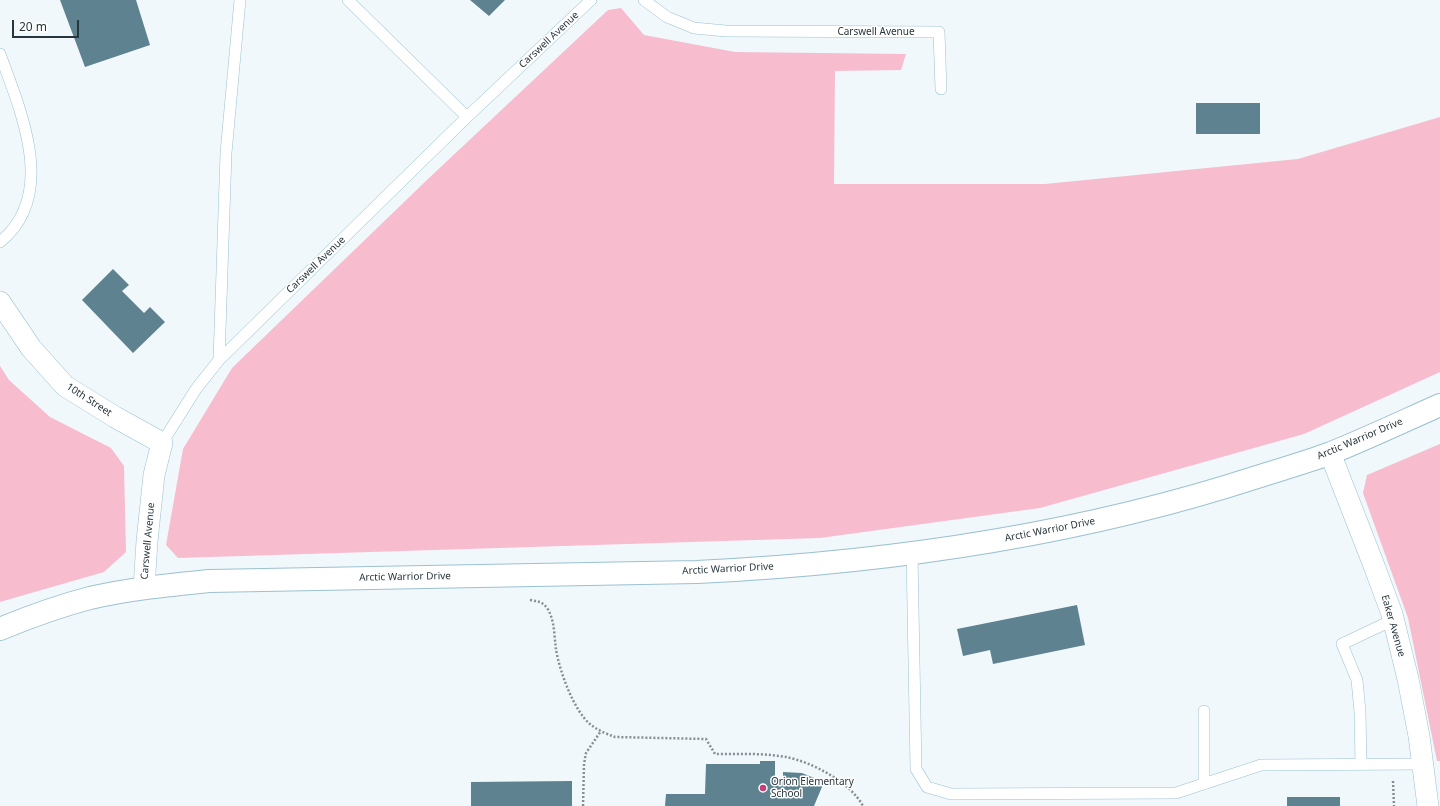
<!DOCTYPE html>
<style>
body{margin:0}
#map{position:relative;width:1440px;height:806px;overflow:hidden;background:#f0f8fb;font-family:"Noto Sans",sans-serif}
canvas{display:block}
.scale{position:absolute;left:12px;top:20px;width:67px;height:18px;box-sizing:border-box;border:2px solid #27363c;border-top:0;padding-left:5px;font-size:12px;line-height:14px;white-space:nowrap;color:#27363c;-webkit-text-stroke:3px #fff;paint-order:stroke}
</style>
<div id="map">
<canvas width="1440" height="806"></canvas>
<div class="scale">20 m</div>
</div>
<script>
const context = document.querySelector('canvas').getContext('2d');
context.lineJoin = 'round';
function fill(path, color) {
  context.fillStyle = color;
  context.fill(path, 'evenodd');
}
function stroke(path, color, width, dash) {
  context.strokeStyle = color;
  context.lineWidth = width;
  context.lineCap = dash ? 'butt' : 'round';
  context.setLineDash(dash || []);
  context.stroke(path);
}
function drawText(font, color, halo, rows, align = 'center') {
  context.font = font + ' "Noto Sans",sans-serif';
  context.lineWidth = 3;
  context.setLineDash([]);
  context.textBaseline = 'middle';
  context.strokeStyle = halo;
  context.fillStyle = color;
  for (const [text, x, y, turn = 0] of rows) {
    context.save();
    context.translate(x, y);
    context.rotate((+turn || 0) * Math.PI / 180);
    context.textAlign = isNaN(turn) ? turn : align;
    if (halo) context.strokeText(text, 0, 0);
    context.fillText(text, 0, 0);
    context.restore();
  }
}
fill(new Path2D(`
 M 621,8 L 644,35 L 735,52 L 906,54 L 901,70 L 835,71 L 834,184 L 1045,184 L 1298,159 L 1440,117 L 1440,372 L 1304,434 L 1040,508 L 820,538 L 178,558 L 166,545 L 183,449 L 232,368 L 429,178 L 608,10 Z
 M 0,366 L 9,380 L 50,417 L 111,448 L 124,466 L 126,552 L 104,572 L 0,602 Z
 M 1440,444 L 1440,761 L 1437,761 L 1408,618 L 1363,493 L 1367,475 Z`), '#f7bcce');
fill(new Path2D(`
 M 60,0 L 136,0 L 150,45 L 85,67 Z
 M 470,0 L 505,0 L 489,16 Z
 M 1196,103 L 1260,103 L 1260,134 L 1196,134 Z
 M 113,269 L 129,285 L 122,291 L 144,313 L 150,307 L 165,322 L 133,353 L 82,300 Z
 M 1077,605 L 1085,645 L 993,664 L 990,650 L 963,656 L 957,629 Z
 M 760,761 L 775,761 L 775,778 L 783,778 L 783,772 L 802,773 L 824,782 L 814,806 L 665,806 L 666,794 L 705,794 L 706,764 L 760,764 Z
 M 572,781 L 572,806 L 471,806 L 471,782 Z
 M 1287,797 L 1340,797 L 1340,806 L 1287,806 Z`), '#5e8290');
const service = new Path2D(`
 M 348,0 L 467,117
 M 644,0 L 667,17 L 694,28 L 726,31 L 939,32 L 941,89
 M 0,54 C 21,112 58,195 0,242
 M 219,360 L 226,153 L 240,0
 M 162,443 L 196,389 L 219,360 L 467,117 L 591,0
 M 912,553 L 916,769 L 927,787 L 951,794 L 1176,793 L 1261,765 L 1423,764
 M 1204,711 L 1204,784
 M 1361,764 L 1360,712 L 1357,680 L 1342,644 L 1393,620`);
const minor = new Path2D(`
 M 0,302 L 31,348 L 65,386 L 115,417 L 162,443 L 154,475 L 147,541 L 144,588
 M 1330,453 L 1373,563 L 1392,614 L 1408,679 L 1419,736 L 1428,806`);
const primary = new Path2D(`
 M 0,629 C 29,617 59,606 90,598 C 129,589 169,585 209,581 L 697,572 C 886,563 1076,536 1257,477 C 1282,469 1307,462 1331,453 C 1368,438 1404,421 1440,405`);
stroke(service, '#9bc1d0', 12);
stroke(minor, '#9bc1d0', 22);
stroke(primary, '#9bc1d0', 24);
stroke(new Path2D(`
 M 530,600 C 537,601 543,602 547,608 C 555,620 554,636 556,649 C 559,670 574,711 590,724 C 597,730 607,734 615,737 L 706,739 L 715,754 C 739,754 763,753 786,757 C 812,762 850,782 863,806
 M 1393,781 L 1394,806
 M 583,806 L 584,764 L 586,753 L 601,731`), '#848f94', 2.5, [2, 2]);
stroke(service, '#fff', 11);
stroke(minor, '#fff', 21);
stroke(primary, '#fff', 22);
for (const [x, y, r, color] of [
 [763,788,4,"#c73d77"]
]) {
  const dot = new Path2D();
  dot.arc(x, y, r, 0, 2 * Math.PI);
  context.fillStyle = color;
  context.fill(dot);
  stroke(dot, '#fff', 1.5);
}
drawText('10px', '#27363c', '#fff', [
 ["Carswell Avenue",876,32],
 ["Carswell Avenue",549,40,-43],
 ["Carswell Avenue",316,265,-44],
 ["10th Street",89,400,33],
 ["Arctic Warrior Drive",1360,439,-23],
 ["Arctic Warrior Drive",1050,530,-11],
 ["Carswell Avenue",148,541,-85],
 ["Arctic Warrior Drive",728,569,-3],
 ["Arctic Warrior Drive",405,577,-1],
 ["Eaker Avenue",1393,626,74]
]);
drawText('10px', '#27363c', '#fff', [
 ["Orion Elementary",771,782],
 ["School",771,794]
], 'left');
</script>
